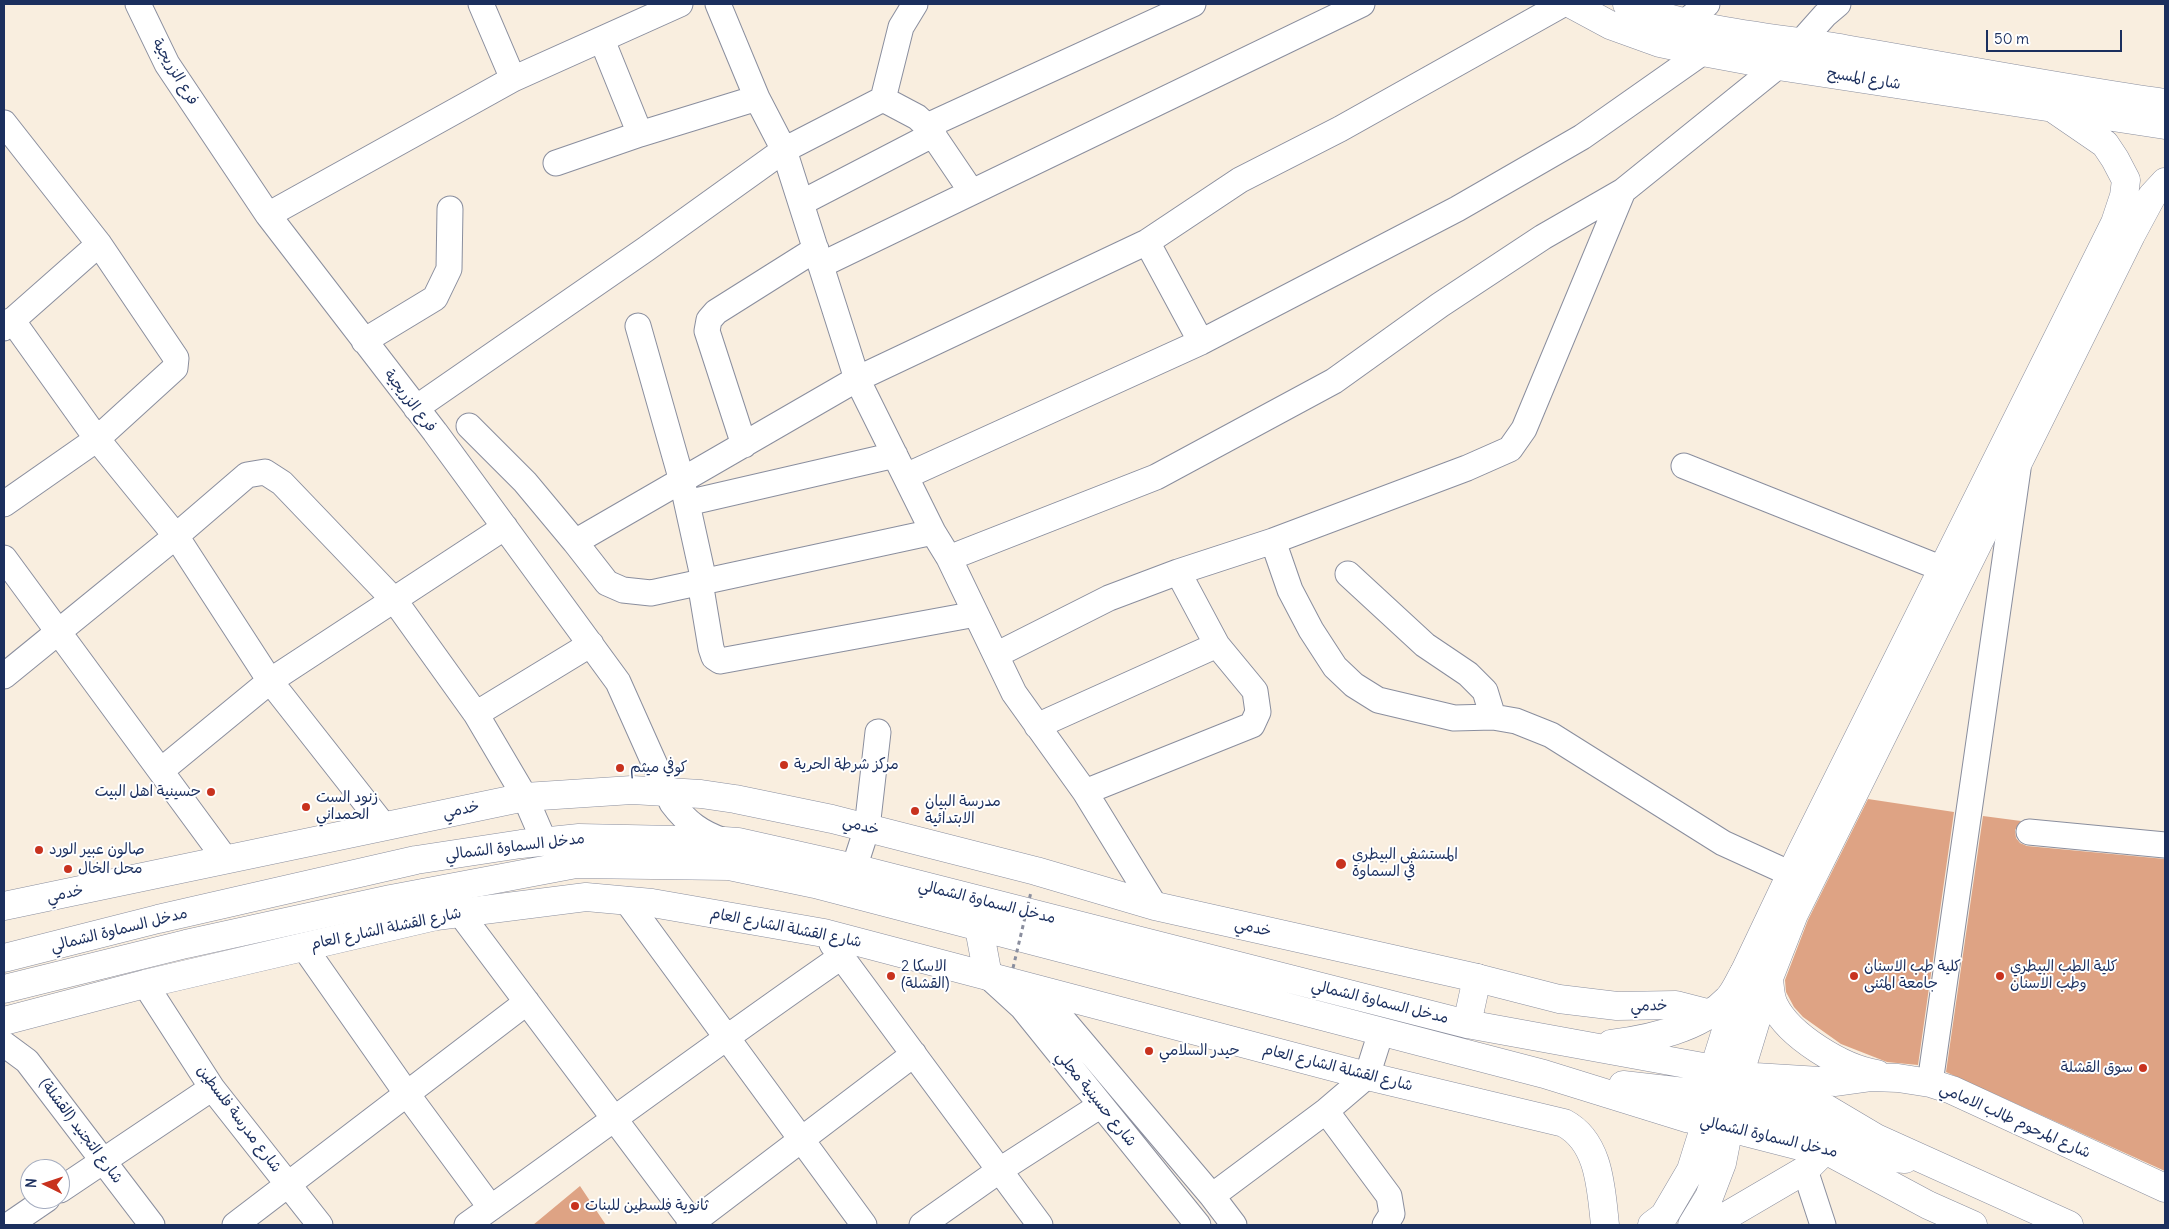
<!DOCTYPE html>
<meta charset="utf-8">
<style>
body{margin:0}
#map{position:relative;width:2169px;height:1229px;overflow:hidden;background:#f9eedf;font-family:Delius,sans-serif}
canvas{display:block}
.frame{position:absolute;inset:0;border:5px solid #1b2f5e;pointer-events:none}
.north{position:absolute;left:20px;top:1159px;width:50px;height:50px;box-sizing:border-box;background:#fff;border:1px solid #a4acbf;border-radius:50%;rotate:274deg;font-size:14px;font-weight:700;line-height:20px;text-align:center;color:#1b2f5e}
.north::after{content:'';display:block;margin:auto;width:18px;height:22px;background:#c8321e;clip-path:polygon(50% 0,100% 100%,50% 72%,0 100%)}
.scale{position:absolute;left:1986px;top:30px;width:136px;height:22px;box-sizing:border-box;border:2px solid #1b2f5e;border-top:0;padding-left:6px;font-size:15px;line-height:18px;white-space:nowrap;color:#1b2f5e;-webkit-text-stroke:4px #fff;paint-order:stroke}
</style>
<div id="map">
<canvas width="2169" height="1229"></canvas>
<div class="frame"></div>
<div class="north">N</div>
<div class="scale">50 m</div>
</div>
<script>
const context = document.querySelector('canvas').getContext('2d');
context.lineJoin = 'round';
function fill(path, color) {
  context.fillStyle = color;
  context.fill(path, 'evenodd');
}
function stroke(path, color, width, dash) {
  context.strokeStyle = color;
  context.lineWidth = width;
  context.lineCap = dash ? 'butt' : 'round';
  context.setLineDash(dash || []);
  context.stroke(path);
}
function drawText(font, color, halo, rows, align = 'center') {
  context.font = font + ' Delius,"Playpen Sans Arabic",sans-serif';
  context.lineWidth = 4;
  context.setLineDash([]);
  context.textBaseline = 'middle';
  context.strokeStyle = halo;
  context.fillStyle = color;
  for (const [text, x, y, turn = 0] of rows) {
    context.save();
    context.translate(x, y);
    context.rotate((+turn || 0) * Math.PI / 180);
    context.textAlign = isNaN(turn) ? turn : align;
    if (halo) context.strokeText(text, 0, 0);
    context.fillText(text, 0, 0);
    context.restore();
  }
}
fill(new Path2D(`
 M 1868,799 L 1954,812 L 1918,1065 L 1887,1062 L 1841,1044 L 1803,1017 L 1794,1007 L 1786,992 L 1785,980 L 1808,920 Z
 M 1983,816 L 2021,821 L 2015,830 L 2016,838 L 2020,843 L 2027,846 L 2165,859 L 2165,1171 L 1946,1072 Z
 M 580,1186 L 606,1225 L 533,1225 Z`), '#dea384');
const minor = new Path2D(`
 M 138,4 L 167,64 L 268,215 L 435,432 L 618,682 L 672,803 C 687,823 701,833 724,841
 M 481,4 L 513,79
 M 718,4 L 757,98 L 784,150 L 857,379 L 933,532 L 949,558 L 1014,693 L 1085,792 L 1155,906
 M 1684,23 L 1707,4
 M 602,40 L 640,134
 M 1801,42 L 1825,15 L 1838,4
 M 883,99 L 917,117 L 927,126 L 971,191
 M 4,123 L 99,244 L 176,358 L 175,368 L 97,439 L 4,504
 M 927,126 L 1193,4
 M 556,163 L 640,134 L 757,98
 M 801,203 L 934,134
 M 268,215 L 513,79 L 680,4
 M 1147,242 L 1201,342
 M 821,265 L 1362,4
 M 12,320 L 97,439 L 176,536 L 270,681 L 384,826
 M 638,326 L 682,481 L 704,581
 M 4,328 L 99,244
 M 364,341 L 435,298 L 449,269 L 450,209
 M 416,408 L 646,249 L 784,150 L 883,99 L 901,27 L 915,4
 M 469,426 L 525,482 L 575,542 L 607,583 L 623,590 L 651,593 L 933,532
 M 744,445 L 707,331 L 709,320 L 716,312 L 816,249
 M 1684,466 L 1943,569
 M 906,476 L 1201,342 L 1457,209 L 1582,137 L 1703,52
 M 687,503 L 895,455
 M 1273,541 L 1290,590 L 1311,630 L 1335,667 L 1354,685 L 1378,700 L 1454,718 L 1493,717 L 1516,721 L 1551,735 L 1723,843 L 1791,874
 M 575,542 L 857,379 L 1147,242 L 1240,180 L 1340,129 L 1563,4
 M 4,558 L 226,860
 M 949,558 L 1156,477 L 1334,381 L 1440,305 L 1543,237 L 1623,191 L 1778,66
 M 1348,574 L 1425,645 L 1468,674 L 1485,691 L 1493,717
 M 700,582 L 711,648 L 714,657 L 720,661 L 976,614
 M 996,655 L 1109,598 L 1178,572 L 1273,541 L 1467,468 L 1510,449 L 1524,429 L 1623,191
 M 4,676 L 176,536 L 247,475 L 265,472 L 282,483 L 395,601 L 476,714 L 525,797 L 544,841
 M 476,714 L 591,644
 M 1037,726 L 1217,645
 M 162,773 L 163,769 L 270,681 L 505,527
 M 1085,792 L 1252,725 L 1258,712 L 1255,691 L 1217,645 L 1178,572
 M 2029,832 L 2165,845
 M 854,868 L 867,828 L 878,732
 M 626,900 L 864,1225
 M 460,913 L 694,1225
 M 832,944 L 1040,1225
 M 304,947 L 407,1094 L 491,1208
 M 988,976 L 1022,1007 L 1198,1225
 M 145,984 L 212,1088 L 320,1225
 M 1037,989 L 1212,1196 L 1234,1225
 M 4,1044 L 27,1061 L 152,1225
 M 1930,1083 L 2018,469
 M 1326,1111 L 1389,1196 L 1392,1214 L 1385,1225
 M 1805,1170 L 1823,1225
 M 60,1190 L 212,1088
 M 1212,1196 L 1326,1111 L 1367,1076 L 1381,1032
 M 9,1225 L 47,1199
 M 235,1225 L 527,1002
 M 467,1225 C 592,1136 715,1044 841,957
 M 689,1225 L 914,1054
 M 922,1225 L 1000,1170 L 1101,1105`);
const major = new Path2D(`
 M 1571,4 L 1610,25 L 1660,43 L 1703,52 L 1778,66 L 2165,125
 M 1627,4 C 1695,32 1772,37 1845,49 C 1952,67 2058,88 2165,103
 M 4,906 L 525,797 L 632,790 L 701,794 L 735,799 L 832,819 L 1036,871 L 1155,906 L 1477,978 L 1559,999 L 1617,1006 L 1676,1005 L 1711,1014
 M 1769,979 C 1770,987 1770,997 1774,1005 C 1789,1036 1843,1069 1877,1074
 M 4,1021 L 145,984 L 436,916 L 586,897 L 652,903 L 824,933 L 1367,1076 L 1564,1123 C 1600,1142 1601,1189 1605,1225
 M 1755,1077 L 1836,1082 L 1872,1077 L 1898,1078 L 1930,1083 L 1952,1090 L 2165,1188
 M 1831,1153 L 1928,1205 L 1973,1225
 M 1652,1225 L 1664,1216 L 1691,1170 L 1706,1122 L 1714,1069 L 1744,973 L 1801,853 L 2115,223 L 2124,196 L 2126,180 L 2115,159 L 2105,144 L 2054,109
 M 1692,1225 L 1709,1197 L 1722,1163 L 1739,1076 L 1769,978 L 1794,914 L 2131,235 L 2152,196 L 2165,182
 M 1711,1225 L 1805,1170 L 1823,1152`);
const highway = new Path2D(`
 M 979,928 L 988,976
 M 4,958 L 158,919 L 416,860 L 521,844 L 579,838 L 724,841 L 738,842 L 854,868 L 1467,1024 L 1714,1069 L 1817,1103 L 1876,1138 L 2069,1225
 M 4,989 L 186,944 L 391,899 L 576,864 L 729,866 L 815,884 L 1544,1074 L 1686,1118 L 1706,1122 L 1823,1152 L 1905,1159
 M 1467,1024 L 1477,978
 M 1611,1044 C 1649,1039 1700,1029 1728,999 C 1735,992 1739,981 1744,973
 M 1623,1085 L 1720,1096 L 1732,1090 L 1739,1076
 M 1707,1120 C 1713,1108 1721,1106 1733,1106 L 1853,1133`);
stroke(minor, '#8a8e9e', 27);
stroke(major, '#8a8e9e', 29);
stroke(highway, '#8a8e9e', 29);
stroke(minor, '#fff', 25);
stroke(major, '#fff', 28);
stroke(highway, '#fff', 28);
stroke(new Path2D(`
 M 1013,968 L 1031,892`), '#8a8e9e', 3, [4, 4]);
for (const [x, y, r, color] of [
 [784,765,5,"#c8321e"],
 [620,768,5,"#c8321e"],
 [211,792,5,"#c8321e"],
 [306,807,5,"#c8321e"],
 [915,811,5,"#c8321e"],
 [39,850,5,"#c8321e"],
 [1341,864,6,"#c8321e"],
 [68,869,5,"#c8321e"],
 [891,976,5,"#c8321e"],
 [1854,976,5,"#c8321e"],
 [2000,976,5,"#c8321e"],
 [1149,1051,5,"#c8321e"],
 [2143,1068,5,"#c8321e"],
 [575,1206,5,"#c8321e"]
]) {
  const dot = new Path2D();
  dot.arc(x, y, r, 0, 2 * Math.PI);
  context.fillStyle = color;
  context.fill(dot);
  stroke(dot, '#fff', 2);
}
drawText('15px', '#1b2f5e', '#fff', [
 ["فرع الزريجية",175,72,59],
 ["شارع المسبح",1864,79,9],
 ["فرع الزريجية",410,401,52],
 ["خدمي",461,810,-12],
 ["خدمي",861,826,15],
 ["مدخل السماوة الشمالي",515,847,-7],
 ["خدمي",65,894,-12],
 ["مدخل السماوة الشمالي",987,902,14],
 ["شارع القشلة الشارع العام",786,928,11],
 ["خدمي",1253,928,13],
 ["شارع القشلة الشارع العام",386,929,-12],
 ["مدخل السماوة الشمالي",119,930,-14],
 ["مدخل السماوة الشمالي",1380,1002,14],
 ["خدمي",1649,1006,-1],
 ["شارع القشلة الشارع العام",1338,1068,14],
 ["شارع حسينية مجلي",1096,1099,51],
 ["شارع مدرسة فلسطين",239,1119,53],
 ["شارع المرحوم طالب الامامي",2015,1121,24],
 ["شارع التجنيد (القشلة)",81,1131,53],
 ["مدخل السماوة الشمالي",1769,1137,13]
]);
drawText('15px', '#1b2f5e', '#fff', [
 ["مركز شرطة الحرية",794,765],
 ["كوفي ميثم",630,768],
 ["حسينية اهل البيت",201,792,"right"],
 ["زنود الست",316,798],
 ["الحمداني",316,815],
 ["مدرسة البيان",925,802],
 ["الابتدائية",925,819],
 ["صالون عبير الورد",49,850],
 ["المستشفى البيطري",1352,855],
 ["في السماوة",1352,872],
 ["محل الخال",78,869],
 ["الاسكا 2",901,967],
 ["(القشلة)",901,984],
 ["كلية طب الاسنان",1864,967],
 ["جامعة المثنى",1864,984],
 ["كلية الطب البيطري",2010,967],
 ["وطب الاسنان",2010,984],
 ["حيدر السلامي",1159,1051],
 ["سوق القشلة",2133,1068,"right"],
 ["ثانوية فلسطين للبنات",585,1206]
], 'left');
</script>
